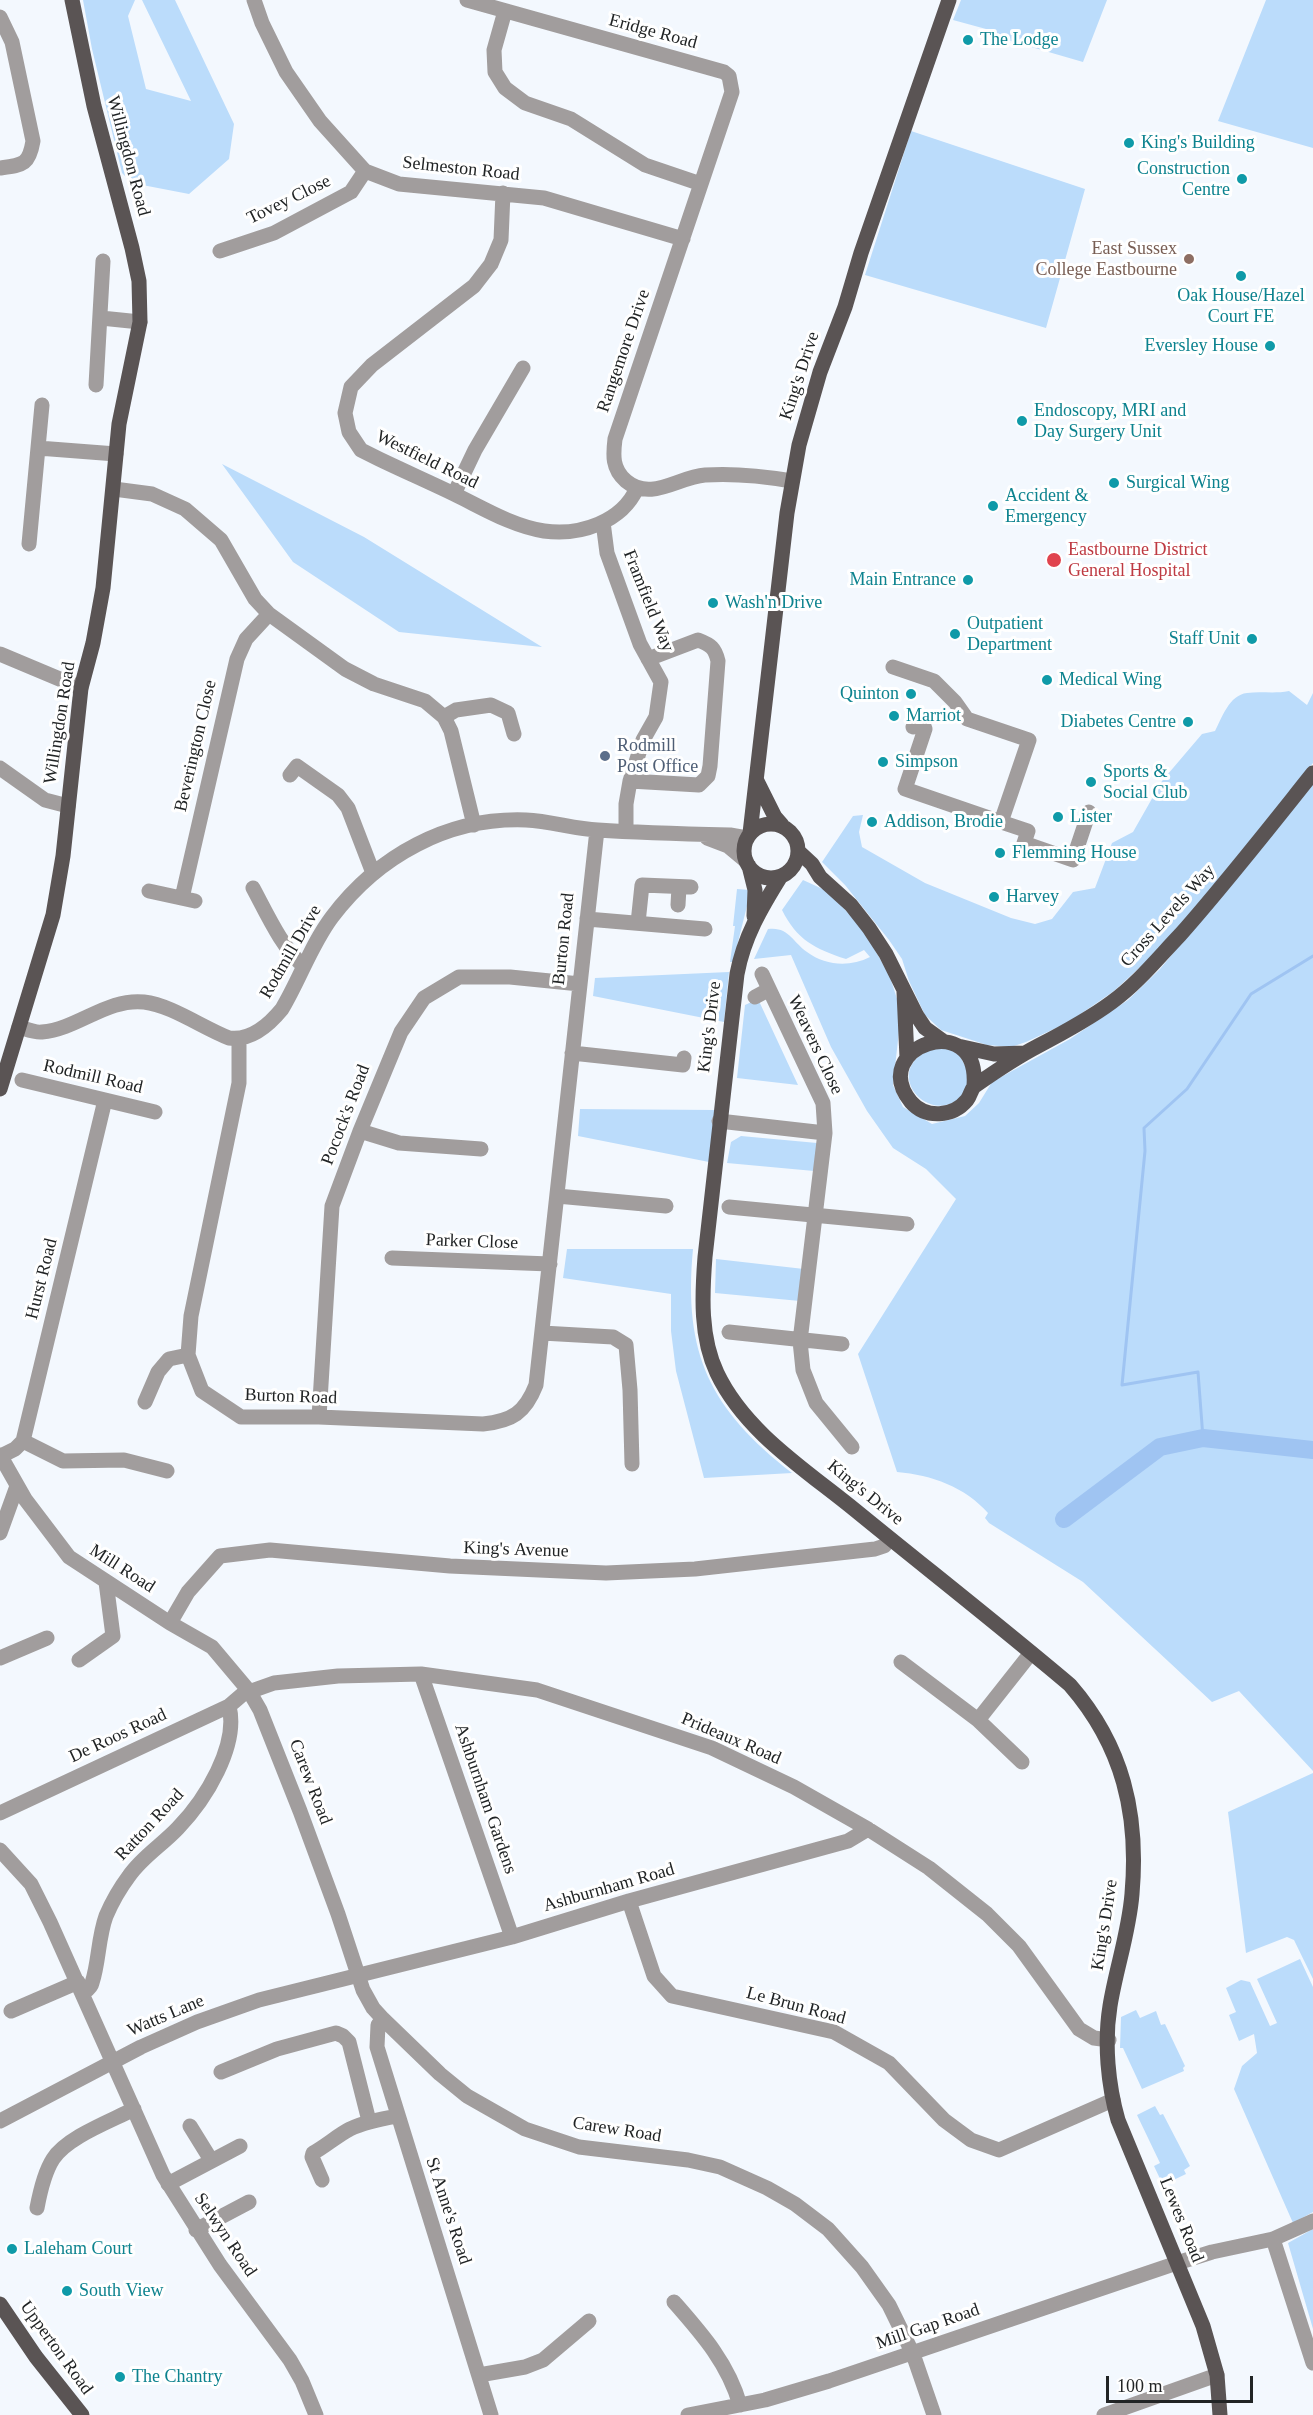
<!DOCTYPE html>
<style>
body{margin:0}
#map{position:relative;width:1313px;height:2415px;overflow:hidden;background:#f3f8fe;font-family:"Times New Roman",serif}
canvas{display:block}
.scale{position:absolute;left:1106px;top:2376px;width:147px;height:27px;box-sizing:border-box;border:3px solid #212425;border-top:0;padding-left:8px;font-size:18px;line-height:21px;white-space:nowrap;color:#212425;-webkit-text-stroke:4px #fff;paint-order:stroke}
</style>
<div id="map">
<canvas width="1313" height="2415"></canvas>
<div class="scale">100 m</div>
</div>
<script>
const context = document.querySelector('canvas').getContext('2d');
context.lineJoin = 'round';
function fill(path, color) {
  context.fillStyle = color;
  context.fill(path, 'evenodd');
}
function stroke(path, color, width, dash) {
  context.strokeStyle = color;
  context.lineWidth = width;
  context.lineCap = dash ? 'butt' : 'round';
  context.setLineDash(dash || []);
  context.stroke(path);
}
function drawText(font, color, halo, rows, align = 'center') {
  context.font = font + ' "Times New Roman",serif';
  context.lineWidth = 6;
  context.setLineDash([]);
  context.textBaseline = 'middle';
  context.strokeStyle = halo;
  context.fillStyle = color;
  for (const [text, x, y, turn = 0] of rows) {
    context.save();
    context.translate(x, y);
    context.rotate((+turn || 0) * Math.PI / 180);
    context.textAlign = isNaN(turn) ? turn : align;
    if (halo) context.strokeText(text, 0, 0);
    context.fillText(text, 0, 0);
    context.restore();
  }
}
fill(new Path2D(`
 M 83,0 L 135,0 L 128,16 L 146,89 L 191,101 L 142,0 L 175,0 L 234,124 L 229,159 L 189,194 L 132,183 L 122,173 L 92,49 Z
 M 961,0 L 1107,0 L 1083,62 L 990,35 L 986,29 L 953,20 Z
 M 1266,0 L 1313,0 L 1313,148 L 1218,121 Z
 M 911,131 L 1085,189 L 1046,328 L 865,275 Z
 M 222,464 L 364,537 L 542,647 L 399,632 L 293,562 Z
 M 1289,691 L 1307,705 L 1313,693 L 1313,763 L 1194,910 L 1149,959 L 1114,991 L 1069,1022 L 1026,1042 L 1011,1047 L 987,1045 L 941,1030 L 925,1015 L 909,981 L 902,959 L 889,940 L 845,885 L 822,862 L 853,816 L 863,815 L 859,832 L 862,847 L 925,883 L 1011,918 L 1035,924 L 1052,919 L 1073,892 L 1095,888 L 1112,843 L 1133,832 L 1162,781 L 1202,734 L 1215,731 C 1222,718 1229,695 1247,693 C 1261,691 1274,694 1289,691 Z
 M 1313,784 L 1313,1771 L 1239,1691 L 1212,1702 L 1083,1582 L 989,1523 L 985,1518 L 988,1513 C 965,1487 932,1475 897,1472 L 858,1354 L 956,1199 L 926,1169 L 893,1148 L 867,1111 L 831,1047 L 791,955 L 754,959 L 768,929 C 788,926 793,942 807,952 C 826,966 850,967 870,957 L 864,950 L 846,959 C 815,949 797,940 782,910 L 803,880 L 827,891 L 859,924 L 879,957 L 890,977 L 898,1002 L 899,1031 L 893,1085 L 903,1107 L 932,1124 L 965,1116 L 979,1103 L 992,1082 L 1070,1039 L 1128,1000 L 1160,969 Z
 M 737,889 L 750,890 L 749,898 L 733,962 L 730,962 L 735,926 L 733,926 Z
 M 729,972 L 724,1022 L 593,996 L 595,978 Z
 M 758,999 L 798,1085 L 737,1078 L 745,1005 Z
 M 934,1047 L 957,1051 L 971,1076 C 968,1082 966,1093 962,1098 C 960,1100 957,1101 954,1102 C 927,1117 895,1083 915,1060 C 919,1055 928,1051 934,1047 Z
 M 580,1109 L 715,1110 L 709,1162 L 578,1136 Z
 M 741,1136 L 817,1143 L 814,1171 L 727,1163 L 731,1142 Z
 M 567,1249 L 693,1249 C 683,1354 710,1409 792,1473 L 704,1478 L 676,1371 L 671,1331 L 671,1294 L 563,1278 Z
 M 716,1259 L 804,1269 L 800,1301 L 715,1293 Z
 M 1313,1773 L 1313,1979 L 1294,1940 L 1287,1937 L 1246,1953 L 1228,1812 Z
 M 1300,1959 L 1313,1987 L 1313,2212 L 1293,2223 L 1234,2089 L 1242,2066 L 1257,2053 L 1254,2034 L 1239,2041 L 1229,2015 L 1236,2012 L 1226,1988 L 1241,1980 L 1250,1982 L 1270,2026 L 1277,2023 L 1257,1979 Z
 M 1136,2010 L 1140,2018 L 1156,2011 L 1161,2025 L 1165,2024 L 1185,2066 L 1183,2068 L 1184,2071 L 1142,2089 L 1123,2048 L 1120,2048 L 1121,2017 Z
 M 1155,2106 L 1160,2115 L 1163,2114 L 1190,2166 L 1184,2170 L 1186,2174 L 1163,2185 L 1154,2166 L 1160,2163 L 1137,2115 Z
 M 1313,2229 L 1313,2329 L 1288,2243 Z`), '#bbdcfb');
stroke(new Path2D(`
 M 1203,1438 L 1198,1372 L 1122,1385 L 1145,1151 L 1144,1128 L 1187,1089 L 1251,994 L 1313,956`), '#9fc4f2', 3);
stroke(new Path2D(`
 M 1064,1519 L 1160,1447 L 1203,1438 L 1313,1450`), '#9fc4f2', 18);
stroke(new Path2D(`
 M 254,0 L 262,23 L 286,72 L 320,121 L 365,171 L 399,184 L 544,198 L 683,239
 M 467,0 L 724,72 L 729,76 L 732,92 L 615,439 C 613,455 612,469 626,481 C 651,502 678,477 705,475 C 735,473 763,476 792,481
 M 505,11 L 494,50 L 495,72 L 505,88 L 525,103 L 571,119 L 645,165 L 701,184
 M 0,17 L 12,42 L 33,141 C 29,165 23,165 0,168
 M 503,193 L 501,240 L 491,264 L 474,286 L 372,365 L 351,387 L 345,413 L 349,432 L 361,450 L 379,459 C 404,471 429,482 454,494 C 483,508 512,526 544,531 C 580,536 622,522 637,488
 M 220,251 L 274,233 L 351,192 L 365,171
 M 101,318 L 140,322
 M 96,385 L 103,261
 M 38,448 L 116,454
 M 114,489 L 152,494 L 185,509 L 221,540 L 255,599 L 269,614 L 345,669 L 374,684 L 425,701 L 444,717 L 451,731 L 474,825
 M 454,494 L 475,450 L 523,368
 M 603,522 L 607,553 L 640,644 L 661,682 L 656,717 L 643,740 L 630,781 L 626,804 L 626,831
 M 29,544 L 42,405
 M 0,654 L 81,688
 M 893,667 L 934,681 L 955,702 L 967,719 L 1029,740 L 1001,822 L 905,789 L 925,729 L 922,721 L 913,727
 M 444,717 L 456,710 L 491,705 L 508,713 L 514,734
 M 0,768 L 45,800 L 68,806
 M 290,775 L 297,766 L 338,795 L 348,808 L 373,873
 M 630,781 L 699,785 L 708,776 L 710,766 L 718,661 C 715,648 711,645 698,640 L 648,659
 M 1001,822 L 1028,831 L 1024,843 L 1073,860 L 1089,812
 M 707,838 L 728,846 L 746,861
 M 253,888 C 266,912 283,950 304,966
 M 149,891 L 195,901
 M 182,898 L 237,659 L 246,639 L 269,614
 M 678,905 L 679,887
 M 587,919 L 705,929
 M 638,923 L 642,885 L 691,887
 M 762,974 L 823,1103 L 825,1133 L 800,1341 L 803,1370 L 816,1403 L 852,1447
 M 755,997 L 768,990
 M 19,1027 C 26,1029 35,1033 42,1032 C 78,1029 107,998 144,1002 C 171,1005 203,1028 229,1038 C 251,1041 269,1025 282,1009 C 300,979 311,945 332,917 C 378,856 448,817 526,820 C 551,821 574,829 598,830 C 642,833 686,834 730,835 L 747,838
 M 239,1039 L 239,1083 L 191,1316 L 188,1355 L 202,1391 L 241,1417 L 319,1417 L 483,1424 C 512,1421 525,1413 536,1385 L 597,830
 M 572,1053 L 683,1065 L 684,1058
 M 22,1080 L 155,1112
 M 719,1121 L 825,1133
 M 360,1131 L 399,1143 L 481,1149
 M 557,1196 L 666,1206
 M 729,1207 L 907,1224
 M 392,1258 L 550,1264
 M 729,1332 L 842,1344
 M 542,1333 L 613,1337 L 626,1345 L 630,1390 L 632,1464
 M 145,1402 L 158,1372 L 169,1359 L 188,1355
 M 319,1417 L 332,1206 L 360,1131 L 401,1032 L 424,998 L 459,977 L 510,977 L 580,984
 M 23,1441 L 63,1461 L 124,1460 L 167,1471
 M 0,1455 L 25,1499 L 69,1557 L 170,1623 L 212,1647 L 249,1691 L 260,1710 L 300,1811 L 338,1914 L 363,1990 L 373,2008 L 383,2019 L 440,2074 L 467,2096 L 525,2129 L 579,2147 L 688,2160 L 720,2167 L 767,2188 L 795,2204 L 828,2229 L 862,2267 L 889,2305 L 913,2354 L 934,2415
 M 1,1456 L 15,1449 L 23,1441 L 105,1100
 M 0,1533 L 17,1486
 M 170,1623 L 188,1592 L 220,1556 L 270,1550 L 450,1566 L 606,1573 L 695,1569 L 875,1549 L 884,1546 L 890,1539
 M 0,1658 L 47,1638
 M 79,1660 L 113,1636 L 106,1582
 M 901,1662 L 978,1720 L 1022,1762
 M 421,1674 L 512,1937
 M 978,1720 L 1031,1653
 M 0,1813 L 229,1706 L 243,1694 L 274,1683 L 338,1676 L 421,1674 L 537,1690 L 712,1748 L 794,1787 L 868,1829 L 929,1868 L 987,1914 L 1019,1946 L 1079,2029 L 1094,2038 L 1109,2040
 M 0,1850 L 31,1884 L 50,1922 L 163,2175 L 220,2265 L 290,2360 L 302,2381 L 316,2415
 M 629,1901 L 654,1976 L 672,1996 L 834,2032 L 889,2063 L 944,2120 L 971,2140 L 999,2150 L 1113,2100
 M 83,1993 C 87,1990 91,1988 92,1983 C 99,1962 98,1938 106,1916 C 112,1902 120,1888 129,1876 C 142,1857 162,1845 178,1828 C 205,1800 239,1746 229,1706
 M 11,2011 L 78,1982
 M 383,2019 L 378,2025 L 377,2047 L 491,2415
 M 221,2072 L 277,2049 L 336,2033 L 343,2036 L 349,2042 L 369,2121
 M 0,2121 L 141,2047 L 197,2022 L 259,2000 L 512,1937 L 629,1901 L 848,1841 L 868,1829
 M 190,2126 L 211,2160
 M 322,2180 L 312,2157 L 313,2153 C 326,2146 338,2135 350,2129 C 365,2122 381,2119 397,2116
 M 168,2184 L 240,2146
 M 37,2208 C 40,2192 44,2173 53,2159 C 67,2137 111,2121 134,2109
 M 196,2230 L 249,2202
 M 1273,2239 L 1313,2363
 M 674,2302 C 702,2334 728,2363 740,2405
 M 479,2375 L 525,2367 L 543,2360 L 589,2321
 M 688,2415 L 765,2400 L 829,2381 L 1177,2263 L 1212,2252 L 1273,2239 L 1313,2221
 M 1104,2415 L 1217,2375`), '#a19d9d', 15);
stroke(new Path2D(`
 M 757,781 L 775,817 L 782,825
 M744 851a27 27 0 1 1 54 0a27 27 0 1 1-54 0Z
 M 750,833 L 787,513 L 799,445 L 820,372 L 845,307 L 861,253 L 949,0
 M 798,851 L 812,864 L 820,877 L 851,905 L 869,928 L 886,954 L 917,1016 L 925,1028 L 943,1041
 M 749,866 L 755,890 L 754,916
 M 781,876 C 761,908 744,937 737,974 L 705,1257 C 702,1295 700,1337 717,1373 C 745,1432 806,1470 855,1510 C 926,1568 999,1625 1070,1685 C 1123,1746 1139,1814 1132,1894 C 1129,1932 1116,1969 1110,2006 C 1104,2043 1108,2085 1118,2120 L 1203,2326 L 1217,2375 L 1220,2415
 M 904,992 L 907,1058
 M 958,1046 L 994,1054 L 1025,1053
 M 974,1086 C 980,1007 866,1047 911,1102 C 926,1119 953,1117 967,1100 C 971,1095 971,1088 976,1085 C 996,1071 1017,1057 1038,1046 C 1063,1033 1089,1019 1112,1002 C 1138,983 1158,958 1180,935 C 1226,883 1269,828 1313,773
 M 0,1089 L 53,915 L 63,856 L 81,688 L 93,643 L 103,588 L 119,424 L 140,322 L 139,281 L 132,248 L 94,106 L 72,0
 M 0,2304 L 36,2357 L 82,2415`), '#5a5454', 15);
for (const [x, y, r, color] of [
 [968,40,6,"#0f9aa8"],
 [1129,143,6,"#0f9aa8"],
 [1242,179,6,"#0f9aa8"],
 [1189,259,6,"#8d6e63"],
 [1241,276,6,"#0f9aa8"],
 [1270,346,6,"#0f9aa8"],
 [1022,421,6,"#0f9aa8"],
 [1114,483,6,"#0f9aa8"],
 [993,506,6,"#0f9aa8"],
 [1054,560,8,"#e0444e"],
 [968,580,6,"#0f9aa8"],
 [713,603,6,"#0f9aa8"],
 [955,634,6,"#0f9aa8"],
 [1252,639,6,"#0f9aa8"],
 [1047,680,6,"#0f9aa8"],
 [911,694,6,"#0f9aa8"],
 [894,716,6,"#0f9aa8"],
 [1188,722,6,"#0f9aa8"],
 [605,756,6,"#5c6f8a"],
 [883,762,6,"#0f9aa8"],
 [1091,782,6,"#0f9aa8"],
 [1058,817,6,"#0f9aa8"],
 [872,822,6,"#0f9aa8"],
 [1000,853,6,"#0f9aa8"],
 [994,897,6,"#0f9aa8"],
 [12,2249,6,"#0f9aa8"],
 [67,2291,6,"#0f9aa8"],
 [120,2377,6,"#0f9aa8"]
]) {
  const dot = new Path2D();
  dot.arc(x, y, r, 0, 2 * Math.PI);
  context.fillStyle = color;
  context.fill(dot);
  stroke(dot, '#fff', 2);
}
drawText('18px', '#212425', '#fff', [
 ["Eridge Road",653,32,15],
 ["Willingdon Road",128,156,75],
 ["Selmeston Road",461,169,6],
 ["Tovey Close",289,200,-26],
 ["Rangemore Drive",624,351,-71],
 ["King's Drive",800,376,-72],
 ["Westfield Road",427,460,26],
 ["Framfield Way",648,601,68],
 ["Willingdon Road",60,723,-81],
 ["Beverington Close",196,746,-77],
 ["Cross Levels Way",1168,916,-48],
 ["Burton Road",564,939,-84],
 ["Rodmill Drive",291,952,-60],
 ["King's Drive",710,1027,-83],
 ["Weavers Close",815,1045,65],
 ["Rodmill Road",93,1077,13],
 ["Pocock's Road",346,1115,-69],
 ["Parker Close",472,1242,2],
 ["Hurst Road",42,1279,-76],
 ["Burton Road",291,1397,2],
 ["King's Drive",865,1493,39],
 ["King's Avenue",516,1550,2],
 ["Mill Road",122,1569,33],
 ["De Roos Road",118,1736,-25],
 ["Prideaux Road",731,1739,23],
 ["Carew Road",310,1782,69],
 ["Ashburnham Gardens",485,1799,71],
 ["Ratton Road",150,1825,-47],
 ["Ashburnham Road",609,1888,-16],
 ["King's Drive",1105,1925,-81],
 ["Le Brun Road",796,2006,15],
 ["Watts Lane",166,2016,-23],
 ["Carew Road",617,2130,9],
 ["St Anne's Road",448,2211,72],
 ["Lewes Road",1181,2220,68],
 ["Selwyn Road",225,2235,56],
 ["Mill Gap Road",928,2327,-19],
 ["Upperton Road",56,2348,54]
]);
drawText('18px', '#0d838f', '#fff', [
 ["The Lodge",980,40],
 ["King's Building",1141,143],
 ["Construction",1230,169,"right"],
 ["Centre",1230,190,"right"],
 ["Oak House/Hazel",1241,296,"center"],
 ["Court FE",1241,317,"center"],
 ["Eversley House",1258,346,"right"],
 ["Endoscopy, MRI and",1034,411],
 ["Day Surgery Unit",1034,432],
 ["Surgical Wing",1126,483],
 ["Accident &",1005,496],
 ["Emergency",1005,517],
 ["Main Entrance",956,580,"right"],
 ["Wash'n Drive",725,603],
 ["Outpatient",967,624],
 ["Department",967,645],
 ["Staff Unit",1240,639,"right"],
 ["Medical Wing",1059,680],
 ["Quinton",899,694,"right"],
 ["Marriot",906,716],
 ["Diabetes Centre",1176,722,"right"],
 ["Simpson",895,762],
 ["Sports &",1103,772],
 ["Social Club",1103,793],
 ["Lister",1070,817],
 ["Addison, Brodie",884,822],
 ["Flemming House",1012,853],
 ["Harvey",1006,897],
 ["Laleham Court",24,2249],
 ["South View",79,2291],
 ["The Chantry",132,2377]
], 'left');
drawText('18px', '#785e54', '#fff', [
 ["East Sussex",1177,249],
 ["College Eastbourne",1177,270]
], 'right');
drawText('18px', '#be3a42', '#fff', [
 ["Eastbourne District",1068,550],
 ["General Hospital",1068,571]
], 'left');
drawText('18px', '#4e5e75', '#fff', [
 ["Rodmill",617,746],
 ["Post Office",617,767]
], 'left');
</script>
